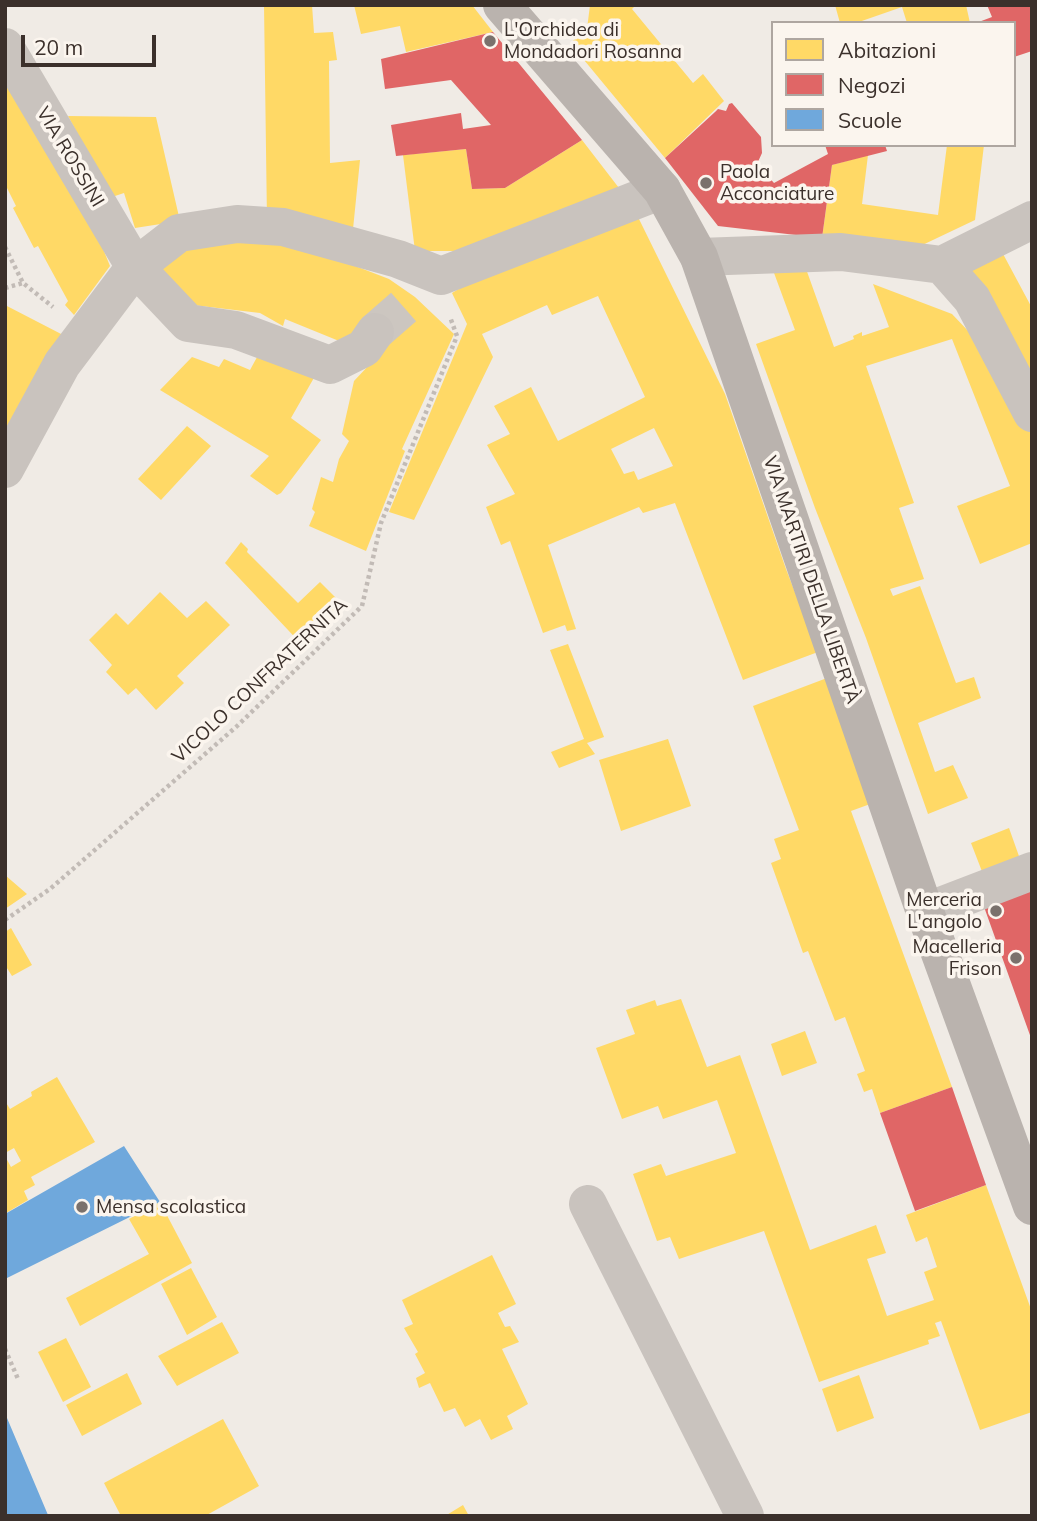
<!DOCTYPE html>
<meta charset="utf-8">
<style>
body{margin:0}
#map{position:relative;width:1037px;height:1521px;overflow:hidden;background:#f0ebe5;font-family:Mulish,sans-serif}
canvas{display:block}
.frame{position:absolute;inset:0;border:7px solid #3b302b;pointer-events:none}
.legend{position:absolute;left:771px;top:21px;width:245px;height:126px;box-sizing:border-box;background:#fbf5ee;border:2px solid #aea6a0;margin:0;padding:9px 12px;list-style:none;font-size:21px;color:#3b302b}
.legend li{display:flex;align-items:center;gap:14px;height:35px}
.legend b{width:35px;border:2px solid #aea6a0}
.scale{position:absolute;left:21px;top:35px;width:135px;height:32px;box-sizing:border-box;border:4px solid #3b302b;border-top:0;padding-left:9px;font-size:21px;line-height:24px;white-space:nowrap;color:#3b302b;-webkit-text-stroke:5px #fbf5ee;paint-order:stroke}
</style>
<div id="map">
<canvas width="1037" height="1521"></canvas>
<div class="frame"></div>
<ul class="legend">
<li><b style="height:19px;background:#ffd966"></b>Abitazioni</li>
<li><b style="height:19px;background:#e06666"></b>Negozi</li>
<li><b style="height:19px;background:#6fa8dc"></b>Scuole</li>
</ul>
<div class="scale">20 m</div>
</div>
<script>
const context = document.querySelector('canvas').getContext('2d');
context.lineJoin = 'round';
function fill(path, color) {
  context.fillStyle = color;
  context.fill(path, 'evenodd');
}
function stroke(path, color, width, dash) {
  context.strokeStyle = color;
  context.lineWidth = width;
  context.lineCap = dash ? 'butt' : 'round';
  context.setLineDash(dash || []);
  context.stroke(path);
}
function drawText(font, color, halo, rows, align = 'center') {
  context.font = font + ' Mulish,sans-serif';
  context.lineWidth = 7;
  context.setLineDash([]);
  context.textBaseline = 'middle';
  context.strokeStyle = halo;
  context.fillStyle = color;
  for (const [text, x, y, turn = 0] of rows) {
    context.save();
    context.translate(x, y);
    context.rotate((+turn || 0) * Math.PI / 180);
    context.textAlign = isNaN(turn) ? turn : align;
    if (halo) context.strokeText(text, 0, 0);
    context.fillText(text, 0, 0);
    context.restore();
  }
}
fill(new Path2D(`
 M 264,5 L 312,5 L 314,33 L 333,32 L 337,60 L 329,61 L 330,163 L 360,160 L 352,239 L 267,221 Z
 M 354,5 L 472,5 L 493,32 L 406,52 L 400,26 L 361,34 Z
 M 590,5 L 636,5 L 632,9 L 693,83 L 703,74 L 724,101 L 665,158 L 570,43 L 587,29 Z
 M 835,5 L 966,5 L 970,23 L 907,23 L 902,7 L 856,23 L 840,23 Z
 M 5,76 L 91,219 L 110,266 L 74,315 L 65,305 L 68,301 L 38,246 L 34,248 L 13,208 L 16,206 L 5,184 Z
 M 68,116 L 156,117 L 180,221 L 135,228 L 124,193 L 112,197 Z
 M 582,140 L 619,188 L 480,251 L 415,251 L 403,155 L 466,149 L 472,189 L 505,188 Z
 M 947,145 L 984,145 L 975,220 L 914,249 L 822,238 L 832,165 L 868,155 L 862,204 L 938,215 Z
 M 638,217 L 725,394 L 786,569 L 818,652 L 743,680 L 675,503 L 643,513 L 639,507 L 548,545 L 576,629 L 567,631 L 565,625 L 543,633 L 510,541 L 501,545 L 486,507 L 515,494 L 487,445 L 510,434 L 494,406 L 531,387 L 558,441 L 645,397 L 598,296 L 552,315 L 547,305 L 482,334 L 493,357 L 414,520 L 389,512 L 467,324 L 452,293 L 485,273 ZM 654,428 L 673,466 L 638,480 L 634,471 L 624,474 L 611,449 Z
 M 248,236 L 306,247 L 389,279 L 415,297 L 454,334 L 402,449 L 405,451 L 366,551 L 309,526 L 315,512 L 312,509 L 321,477 L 333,482 L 339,459 L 349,441 L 342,434 L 354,381 L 387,346 L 344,343 L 285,319 L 283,326 L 260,313 L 184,304 L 148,265 L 161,255 Z
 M 1002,252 L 1032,308 L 1032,387 L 964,267 Z
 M 770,262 L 805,266 L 834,347 L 854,339 L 853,336 L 862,332 L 862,336 L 889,327 L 873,284 L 952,314 L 991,355 L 1032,432 L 1032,543 L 980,564 L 957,506 L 1010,486 L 952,339 L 866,366 L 914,503 L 899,508 L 924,579 L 890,589 L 893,596 L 920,586 L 956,683 L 974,677 L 981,698 L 918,723 L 935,772 L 953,765 L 968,798 L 928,814 L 866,638 L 815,508 L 756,344 L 795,330 Z
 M 5,305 L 65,336 L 5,433 Z
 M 262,348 L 315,376 L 291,418 L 321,440 L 281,493 L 277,495 L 250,476 L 269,456 L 160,390 L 192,357 L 219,367 L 224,359 L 250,370 Z
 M 187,426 L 211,446 L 161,500 L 138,479 Z
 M 241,542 L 248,549 L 247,552 L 298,603 L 320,582 L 343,605 L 304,647 L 225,563 Z
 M 160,592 L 187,618 L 206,601 L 230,625 L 177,676 L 184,683 L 156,710 L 136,688 L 128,695 L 106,672 L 112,665 L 89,640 L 116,613 L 128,625 Z
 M 568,644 L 604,737 L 587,743 L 595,754 L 559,768 L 551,752 L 584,739 L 550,650 Z
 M 827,678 L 873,803 L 851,811 L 952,1087 L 880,1113 L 872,1089 L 864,1092 L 857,1074 L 865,1071 L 845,1017 L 835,1021 L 808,951 L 803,953 L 771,863 L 781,859 L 774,839 L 799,830 L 753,706 Z
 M 668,739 L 691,806 L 621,831 L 599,760 Z
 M 1009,828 L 1020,859 L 983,874 L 971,843 Z
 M 5,875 L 27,894 L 5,909 Z
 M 11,928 L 32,965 L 12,976 L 5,965 L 5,932 Z
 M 681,999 L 707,1067 L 740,1055 L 810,1250 L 876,1225 L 886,1253 L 867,1259 L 887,1316 L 934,1300 L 924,1272 L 937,1267 L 927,1237 L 916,1242 L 906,1215 L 986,1185 L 1032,1312 L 1032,1412 L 980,1430 L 941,1321 L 935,1323 L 940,1336 L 928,1340 L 929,1344 L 819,1382 L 764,1231 L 679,1259 L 670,1237 L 657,1241 L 633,1174 L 661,1164 L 666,1176 L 736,1153 L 717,1100 L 663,1119 L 658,1106 L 622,1119 L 596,1048 L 635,1034 L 626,1010 L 655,1000 L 657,1006 Z
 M 805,1031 L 817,1063 L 782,1076 L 771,1044 Z
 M 57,1077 L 95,1142 L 31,1177 L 35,1185 L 24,1191 L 28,1200 L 6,1213 L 5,1156 L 11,1167 L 21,1161 L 14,1148 L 5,1153 L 5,1101 L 10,1109 L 32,1096 L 31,1092 Z
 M 160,1202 L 192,1263 L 80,1326 L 66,1298 L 149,1254 L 129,1219 Z
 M 492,1255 L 516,1304 L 498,1313 L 505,1327 L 510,1326 L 519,1342 L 502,1349 L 528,1404 L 507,1416 L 513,1429 L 491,1440 L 480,1419 L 465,1427 L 455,1408 L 444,1412 L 430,1383 L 419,1388 L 416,1378 L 425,1373 L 415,1354 L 418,1352 L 404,1328 L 413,1324 L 402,1300 Z
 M 191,1268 L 217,1317 L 187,1335 L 161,1284 Z
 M 222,1322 L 239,1353 L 177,1386 L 158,1356 Z
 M 66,1338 L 91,1387 L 63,1402 L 38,1352 Z
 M 127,1373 L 142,1404 L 82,1436 L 66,1405 Z
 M 859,1375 L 874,1418 L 837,1432 L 822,1389 Z
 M 223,1419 L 259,1486 L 205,1516 L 121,1516 L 104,1483 Z
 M 463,1505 L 469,1516 L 445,1516 Z`), '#ffd966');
fill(new Path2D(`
 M 987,5 L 1032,5 L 1032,51 L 1014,57 L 1014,23 L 976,23 L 992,17 Z
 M 493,32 L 582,140 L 505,188 L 472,189 L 466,149 L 396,156 L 391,125 L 461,113 L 463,129 L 491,125 L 451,80 L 385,89 L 381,59 Z
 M 732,103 L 761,137 L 762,153 L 757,164 L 774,183 L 828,154 L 825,145 L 885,145 L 887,151 L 832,165 L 822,238 L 718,226 L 665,158 L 715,112 L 718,109 L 726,111 L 729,104 Z
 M 1032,885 L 1032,1038 L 1031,1038 L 983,904 Z
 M 952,1087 L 986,1185 L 915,1211 L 880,1113 Z`), '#e06666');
fill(new Path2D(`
 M 124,1146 L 160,1202 L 5,1279 L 5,1214 Z
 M 7,1418 L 48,1515 L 46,1516 L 5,1516 L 5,1419 Z`), '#6fa8dc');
stroke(new Path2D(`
 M 375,332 L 415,297`), '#ccc6c0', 38, [38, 19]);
stroke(new Path2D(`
 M 5,247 L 23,283 L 53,307
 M 5,288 L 23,283
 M 5,920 L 50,889 L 236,727 L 362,606 L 381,523 L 457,336 L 450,317
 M 5,1349 L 18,1379`), '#c2bbb6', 4.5, [3.5, 3.5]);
stroke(new Path2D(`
 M 5,47 L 135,267 L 188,323 L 236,330 L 330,365 L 364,348 L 375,332
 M 699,257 L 841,252 L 942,265 L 1032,220
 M 942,265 L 972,299 L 1032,413
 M 5,469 L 62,364 L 135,267 L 179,233 L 237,224 L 283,227 L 398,259 L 441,276 L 662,190
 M 925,912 L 1032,871
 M 588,1204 L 745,1516`), '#c9c3be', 38);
stroke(new Path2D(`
 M 502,5 L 662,190 L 699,257 L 925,912 L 1032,1206`), '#bab3ae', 38);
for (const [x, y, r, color] of [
 [490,41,7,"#7a716c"],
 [706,183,7,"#7a716c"],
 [996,911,7,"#7a716c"],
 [1016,958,7,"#7a716c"],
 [82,1207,7,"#7a716c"]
]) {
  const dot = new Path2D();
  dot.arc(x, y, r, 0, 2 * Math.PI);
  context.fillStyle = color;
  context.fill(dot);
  stroke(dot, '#fbf5ee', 2.5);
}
drawText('19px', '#3b302b', '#fbf5ee', [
 ["L'Orchidea di",504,30],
 ["Mondadori Rosanna",504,52],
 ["Paola",720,172],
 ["Acconciature",720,194],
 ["Merceria",982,900,"right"],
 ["L'angolo",982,922,"right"],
 ["Macelleria",1002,947,"right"],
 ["Frison",1002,969,"right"],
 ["Mensa scolastica",96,1207]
], 'left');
drawText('19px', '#3b302b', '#fbf5ee', [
 ["VIA ROSSINI",70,157,59],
 ["VIA MARTIRI DELLA LIBERTÀ",811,580,71],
 ["VICOLO CONFRATERNITA",260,681,-43]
]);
</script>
